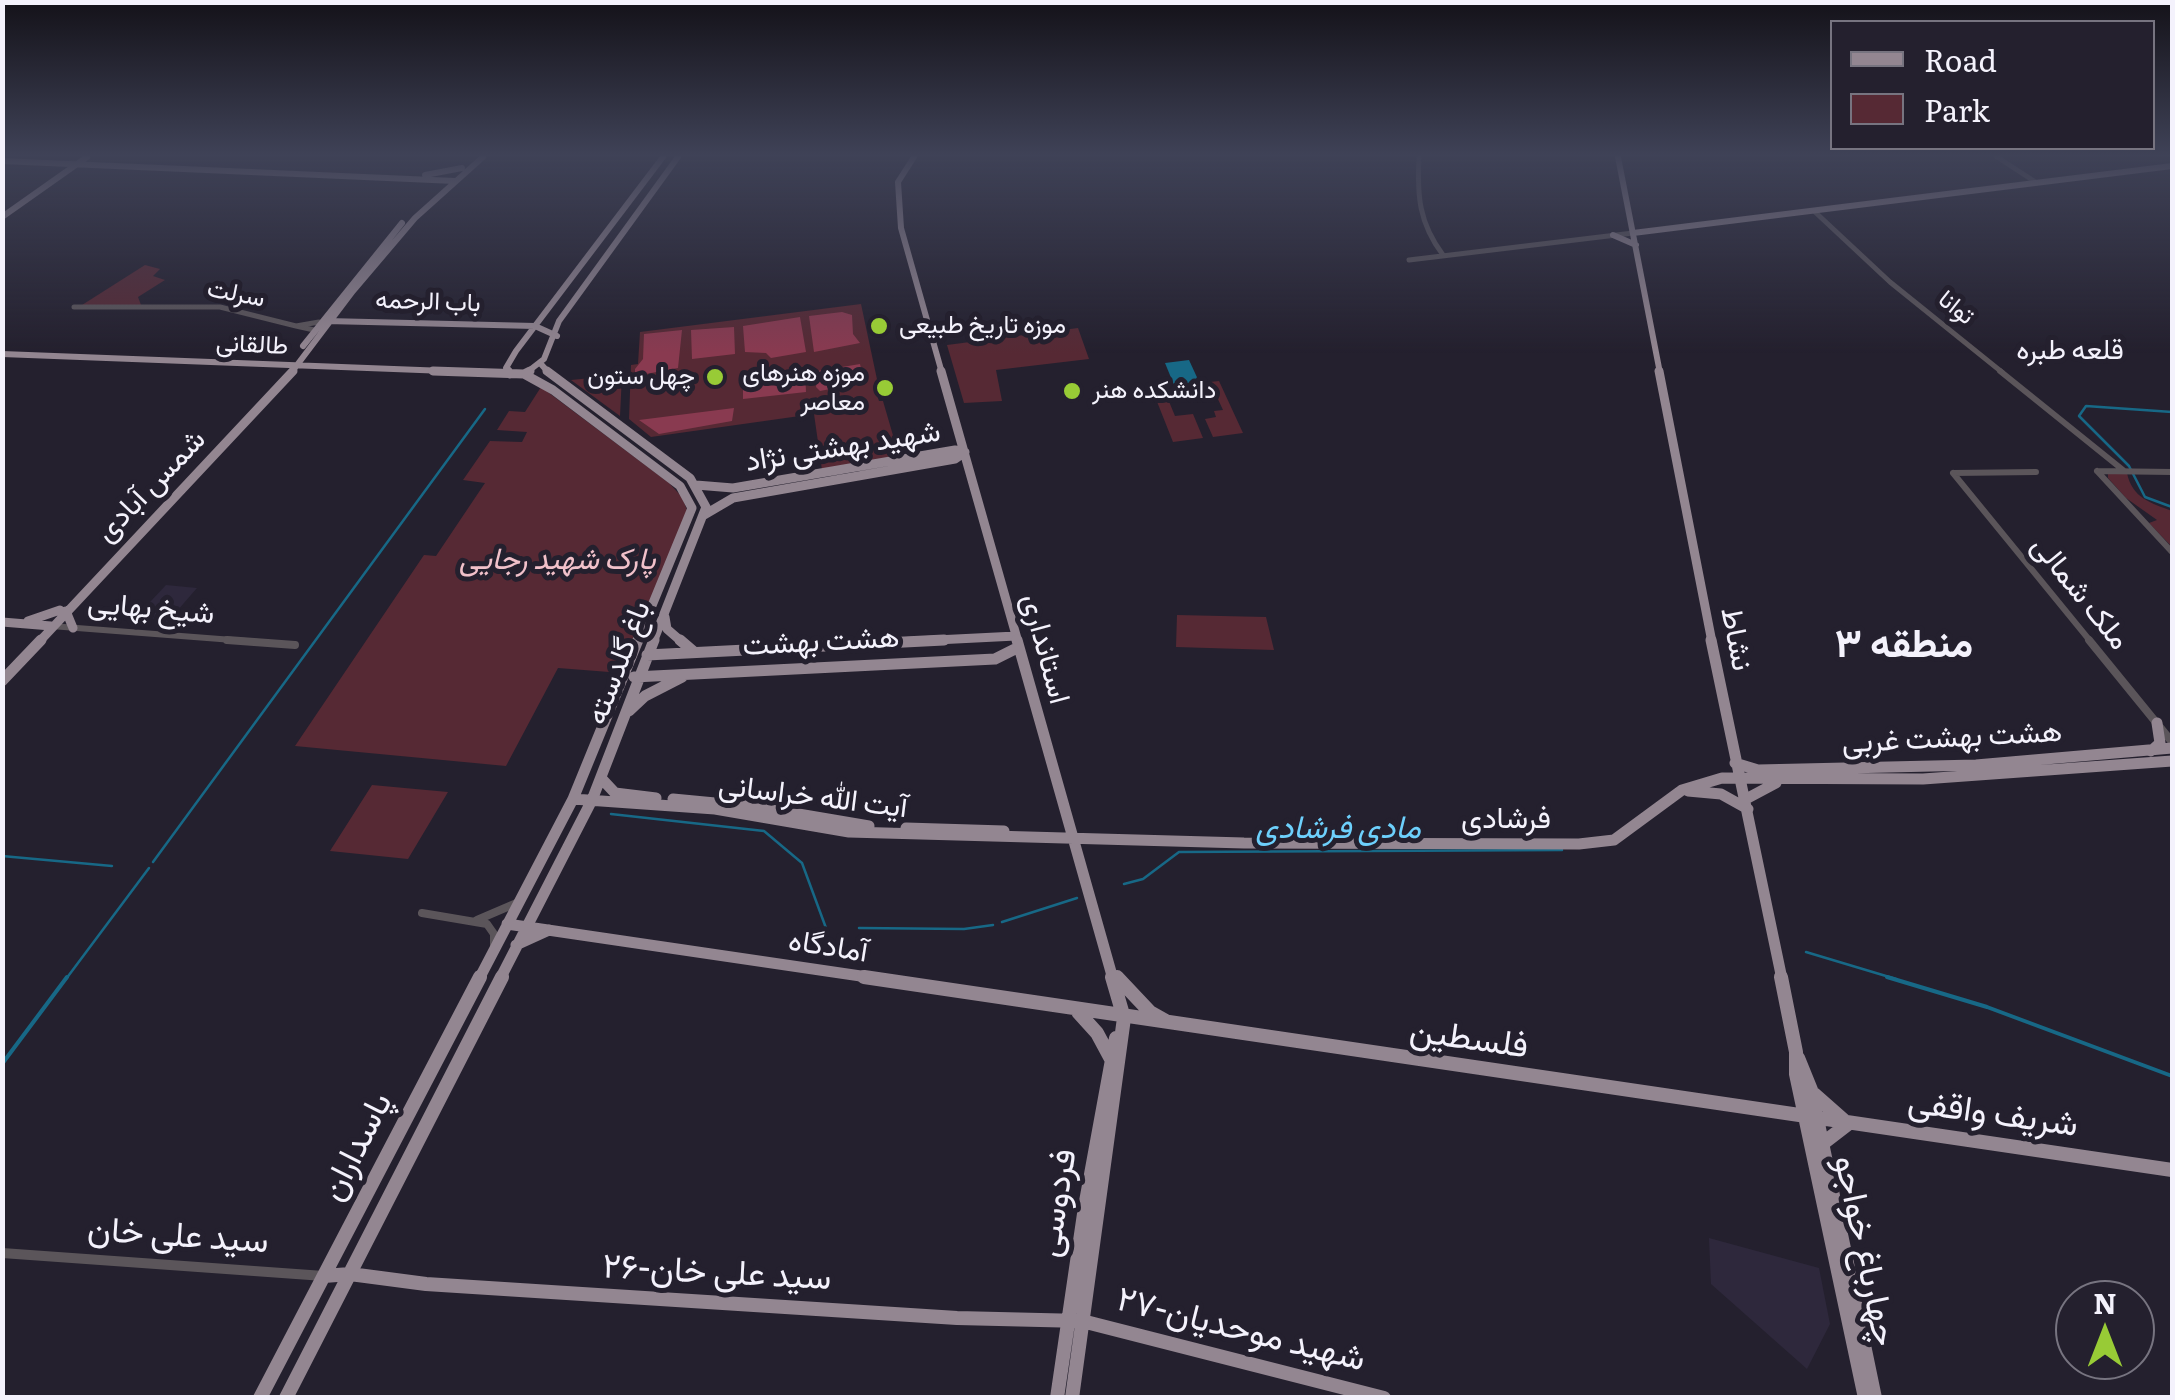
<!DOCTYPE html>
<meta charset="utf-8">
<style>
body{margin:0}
#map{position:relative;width:2175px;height:1400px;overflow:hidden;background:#24202e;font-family:Literata,serif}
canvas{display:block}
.frame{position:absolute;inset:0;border:5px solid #f4f2fc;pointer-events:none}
.legend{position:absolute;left:1830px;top:20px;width:325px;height:130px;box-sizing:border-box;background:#24202e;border:2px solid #777480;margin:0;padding:12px 18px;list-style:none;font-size:30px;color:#f4f2fc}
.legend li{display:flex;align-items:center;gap:20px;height:50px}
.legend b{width:50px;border:2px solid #777480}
.north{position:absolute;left:2055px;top:1280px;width:100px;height:100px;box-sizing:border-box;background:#24202e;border:2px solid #777480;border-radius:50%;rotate:0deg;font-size:28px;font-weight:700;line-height:40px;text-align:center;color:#f4f2fc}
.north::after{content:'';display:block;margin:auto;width:35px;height:45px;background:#98cb36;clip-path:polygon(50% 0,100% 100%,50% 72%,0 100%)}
</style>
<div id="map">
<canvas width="2175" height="1400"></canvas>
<div class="frame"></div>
<ul class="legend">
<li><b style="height:12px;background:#938691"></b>Road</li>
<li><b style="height:28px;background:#562934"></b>Park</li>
</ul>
<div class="north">N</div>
</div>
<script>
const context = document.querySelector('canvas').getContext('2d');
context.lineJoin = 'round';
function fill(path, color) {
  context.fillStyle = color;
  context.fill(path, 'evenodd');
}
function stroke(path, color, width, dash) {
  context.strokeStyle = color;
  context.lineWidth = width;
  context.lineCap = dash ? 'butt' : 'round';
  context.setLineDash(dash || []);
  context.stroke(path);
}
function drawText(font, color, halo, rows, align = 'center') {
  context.font = font + ' Literata,Vazirmatn,serif';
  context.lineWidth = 10;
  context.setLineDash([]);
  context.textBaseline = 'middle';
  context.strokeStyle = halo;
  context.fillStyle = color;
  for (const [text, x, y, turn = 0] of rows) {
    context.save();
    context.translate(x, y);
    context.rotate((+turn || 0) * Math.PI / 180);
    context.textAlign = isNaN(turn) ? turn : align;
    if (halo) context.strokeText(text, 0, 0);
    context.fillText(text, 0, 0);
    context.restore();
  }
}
fill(new Path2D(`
 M 166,585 L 197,588 L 164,626 L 160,626 L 164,620 L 136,617 Z
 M 1709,1238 L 1819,1268 L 1830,1324 L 1807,1369 L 1711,1284 Z`), '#2e283c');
fill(new Path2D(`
 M 145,265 L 160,269 L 153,276 L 165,280 L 138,297 L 141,305 L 82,305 Z
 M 861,304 L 878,384 L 874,386 L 879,401 L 883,401 L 899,456 L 822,470 L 814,414 L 651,437 L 629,419 L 631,365 L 638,364 L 640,332 Z
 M 1078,328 L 1089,359 L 996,370 L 1002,401 L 964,403 L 947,345 Z
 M 622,375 L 620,416 L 571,380 Z
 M 1219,381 L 1243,433 L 1213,437 L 1205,419 L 1216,417 L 1214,411 L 1223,410 L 1210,382 Z
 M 541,387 L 669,483 L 682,497 L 687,510 L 622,673 L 558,668 L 506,766 L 295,746 L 424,555 L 436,556 L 485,483 L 463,480 L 490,441 L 522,442 L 527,432 L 497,430 L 509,411 L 525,412 Z
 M 1163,387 L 1175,416 L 1193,414 L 1203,438 L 1173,442 L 1152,389 Z
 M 2127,473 C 2132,498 2151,503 2172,511 L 2172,547 L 2149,523 L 2157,520 L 2126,498 L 2108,478 L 2108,474 Z
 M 1177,615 L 1266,617 L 1274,650 L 1176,647 Z
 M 372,785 L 448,792 L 408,859 L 330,851 Z`), '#562934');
fill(new Path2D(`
 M 842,312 L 852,315 L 853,334 L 860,343 L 814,352 L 809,316 Z
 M 800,317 L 806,352 L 771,358 L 766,353 L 745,352 L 743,326 Z
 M 734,327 L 735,354 L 692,359 L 691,330 Z
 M 682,330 L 678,368 L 635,376 L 635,369 L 643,359 L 644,334 Z
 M 860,364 L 864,381 L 861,383 L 820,391 L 816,387 L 818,371 Z
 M 805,372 L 806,392 L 743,399 L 743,387 L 760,384 L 763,376 Z
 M 734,408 L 732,421 L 659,434 L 639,420 Z`), '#893a50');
fill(new Path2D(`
 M 1189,360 L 1207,399 L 1181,402 L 1165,363 Z`), '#176886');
stroke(new Path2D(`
 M 2172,412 L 2086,406 L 2079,416 L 2129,466 L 2145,497 L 2172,507
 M 611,814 L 764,831 L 802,863 L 826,928
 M 2,856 L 112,866
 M 153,862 L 485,409
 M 1124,884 L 1143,879 L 1179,852 L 1562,850
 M 1002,922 L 1077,898
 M 859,928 L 964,929 L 993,925
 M 1806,952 L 1896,979
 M 66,979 L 149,868`), '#176886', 2.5);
stroke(new Path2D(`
 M 1887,977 L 1987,1007 L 2172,1076
 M 2,1064 L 67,977`), '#176886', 4);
stroke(new Path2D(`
 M 1419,157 C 1417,196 1419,223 1443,255
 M 1997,157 L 2037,183
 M 1814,211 L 1890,282 L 2003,373
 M 1409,260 L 1633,233
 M 74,307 L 133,307
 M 133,307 L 220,307 L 296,326
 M 314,330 L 296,326 L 319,322`), '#5b555a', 5);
stroke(new Path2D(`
 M 2000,371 L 2123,470
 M 2097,471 L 2172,552
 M 2097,471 L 2172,472
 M 1953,473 L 2091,642
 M 1953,473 L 2036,472
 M 51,626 L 259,642`), '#5b555a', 6);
stroke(new Path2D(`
 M 227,640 L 295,645
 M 2089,640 L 2172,742
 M 422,913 L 487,924 L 494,934 L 494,945
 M 477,920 L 519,902`), '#5b555a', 8);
stroke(new Path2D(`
 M 2,1253 L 324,1276`), '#5b555a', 10);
stroke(new Path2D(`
 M 914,157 L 898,182 L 901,228 L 942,373
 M 1618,157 L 1660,373
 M 2,161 L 455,181
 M 425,175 L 462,168
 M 2,217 L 87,157
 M 1633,233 L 2172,166
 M 1613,235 L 1636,245
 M 327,321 L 535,326 L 557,336
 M 303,346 L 402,223
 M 2,354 L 498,373
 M 540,363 L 549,373
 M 291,373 L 353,291 L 415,218 L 483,157
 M 509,373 L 506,368 L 516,351 L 663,157
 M 526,373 L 544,359 L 559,321 L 678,157`), '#938691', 6);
stroke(new Path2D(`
 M 433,371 L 524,374 L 530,371
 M 508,371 L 510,374
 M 547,371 L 690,478 L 706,507 L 653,642
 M 941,371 L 1018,642
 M 1659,371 L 1712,642
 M 524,374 L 553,390 L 680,486 L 692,508 L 637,642
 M 696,485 L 733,488 L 955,450 L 965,452
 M 704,515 L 733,498 L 955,459 L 965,452
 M 66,611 L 73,628
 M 665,617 L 667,629 L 682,642
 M 28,621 L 60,610
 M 2,622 L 51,626
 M 39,642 L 293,371
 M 896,642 L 1016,636`), '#938691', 9);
stroke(new Path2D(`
 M 680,640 L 694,652
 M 1017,640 L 1113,979
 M 1711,640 L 1782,979
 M 647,655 L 944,640
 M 634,677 L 995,659 L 1019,647
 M 2,681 L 41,640
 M 629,711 L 645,696 L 682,677
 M 2151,751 L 2160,743 L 2157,723
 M 1735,763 L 1758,770 L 1976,765 L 2172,748
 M 601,778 L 615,793 L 656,798
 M 1688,791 L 1721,794 L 1748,809
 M 573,799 L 715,809 L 849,832 L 1244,843 L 1579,844 L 1614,840 L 1682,790 L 1722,778 L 1923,779 L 2172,761
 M 673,799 L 757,807 L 869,826
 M 1746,799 L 1776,783
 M 906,828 L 1004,831
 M 507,924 L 881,979
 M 516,945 L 549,930
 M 1116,976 L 1119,979
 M 479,979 L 573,799 L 638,640
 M 500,979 L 592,800 L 654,640`), '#938691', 11);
stroke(new Path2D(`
 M 864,977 L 2172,1170
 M 1117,977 L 1150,1012 L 1166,1021
 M 1781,977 L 1796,1052 L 1796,1074 L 1865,1398
 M 1078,1012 L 1097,1033 L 1111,1059
 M 1798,1058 L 1811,1090 L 1875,1398
 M 1814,1094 L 1848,1124 L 1822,1144
 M 324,1276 L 350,1274 L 426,1284 L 957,1318 L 1082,1321 L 1384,1398
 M 260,1398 L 480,977
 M 286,1398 L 502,977
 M 1057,1398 L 1085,1207 L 1116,1038
 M 1072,1398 L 1124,1018 L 1112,977`), '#938691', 14);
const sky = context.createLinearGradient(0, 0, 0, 353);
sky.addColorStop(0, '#141219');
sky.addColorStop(0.44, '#3f4257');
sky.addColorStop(1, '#3f425700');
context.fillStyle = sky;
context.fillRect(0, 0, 2175, 353);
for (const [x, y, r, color] of [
 [879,326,10,"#98cb36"],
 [715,377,10,"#98cb36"],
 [885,388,10,"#98cb36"],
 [1072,391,10,"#98cb36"]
]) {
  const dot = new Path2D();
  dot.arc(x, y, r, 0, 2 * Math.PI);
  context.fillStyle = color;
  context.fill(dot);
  stroke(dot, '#24202e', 4);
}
drawText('25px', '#f4f2fc', '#24202e', [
 ["سرلت",236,294,11],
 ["باب الرحمه",428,302,2],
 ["توانا",1956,308,38],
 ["طالقانی",252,345,3]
]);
drawText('25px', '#f4f2fc', '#24202e', [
 ["موزه تاریخ طبیعی",899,326],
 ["موزه هنرهای",865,374,"right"],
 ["معاصر",865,403,"right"],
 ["چهل ستون",695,377,"right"],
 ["دانشکده هنر",1092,391]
], 'left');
drawText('28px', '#f4f2fc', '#24202e', [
 ["قلعه طبره",2070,351]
]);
drawText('30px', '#f4f2fc', '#24202e', [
 ["شهید بهشتی نژاد",843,447,-9],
 ["شمس آبادی",151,486,-46],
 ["ملک شمالی",2080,593,51],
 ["شیخ بهایی",151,609,5],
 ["نشاط",1736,639,79],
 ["هشت بهشت",821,642,-3],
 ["استانداری",1045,649,75],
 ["باغ گلدسته",619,663,-69],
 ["هشت بهشت غربی",1952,738,-3],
 ["آیت الله خراسانی",813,797,7],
 ["فرشادی",1506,819],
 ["آمادگاه",828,947,9]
]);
drawText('italic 30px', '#f1c1ca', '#24202e', [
 ["پارک شهید رجایی",557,560]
]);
drawText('italic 32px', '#6dd0fc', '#24202e', [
 ["مادی فرشادی",1338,829]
]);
drawText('35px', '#f4f2fc', '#24202e', [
 ["فلسطین",1469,1039,8],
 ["شریف واقفی",1993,1114,8],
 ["پاسداران",357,1147,-63],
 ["فردوسی",1057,1203,-81],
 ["سید علی خان",178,1236,4],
 ["چهارباغ خواجو",1865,1251,78],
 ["۲۶-سید علی خان",717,1273,3],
 ["۲۷-شهید موحدیان",1241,1330,14]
]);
drawText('bold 40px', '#f4f2fc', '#24202e', [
 ["منطقه ۳",1904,645]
]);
</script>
